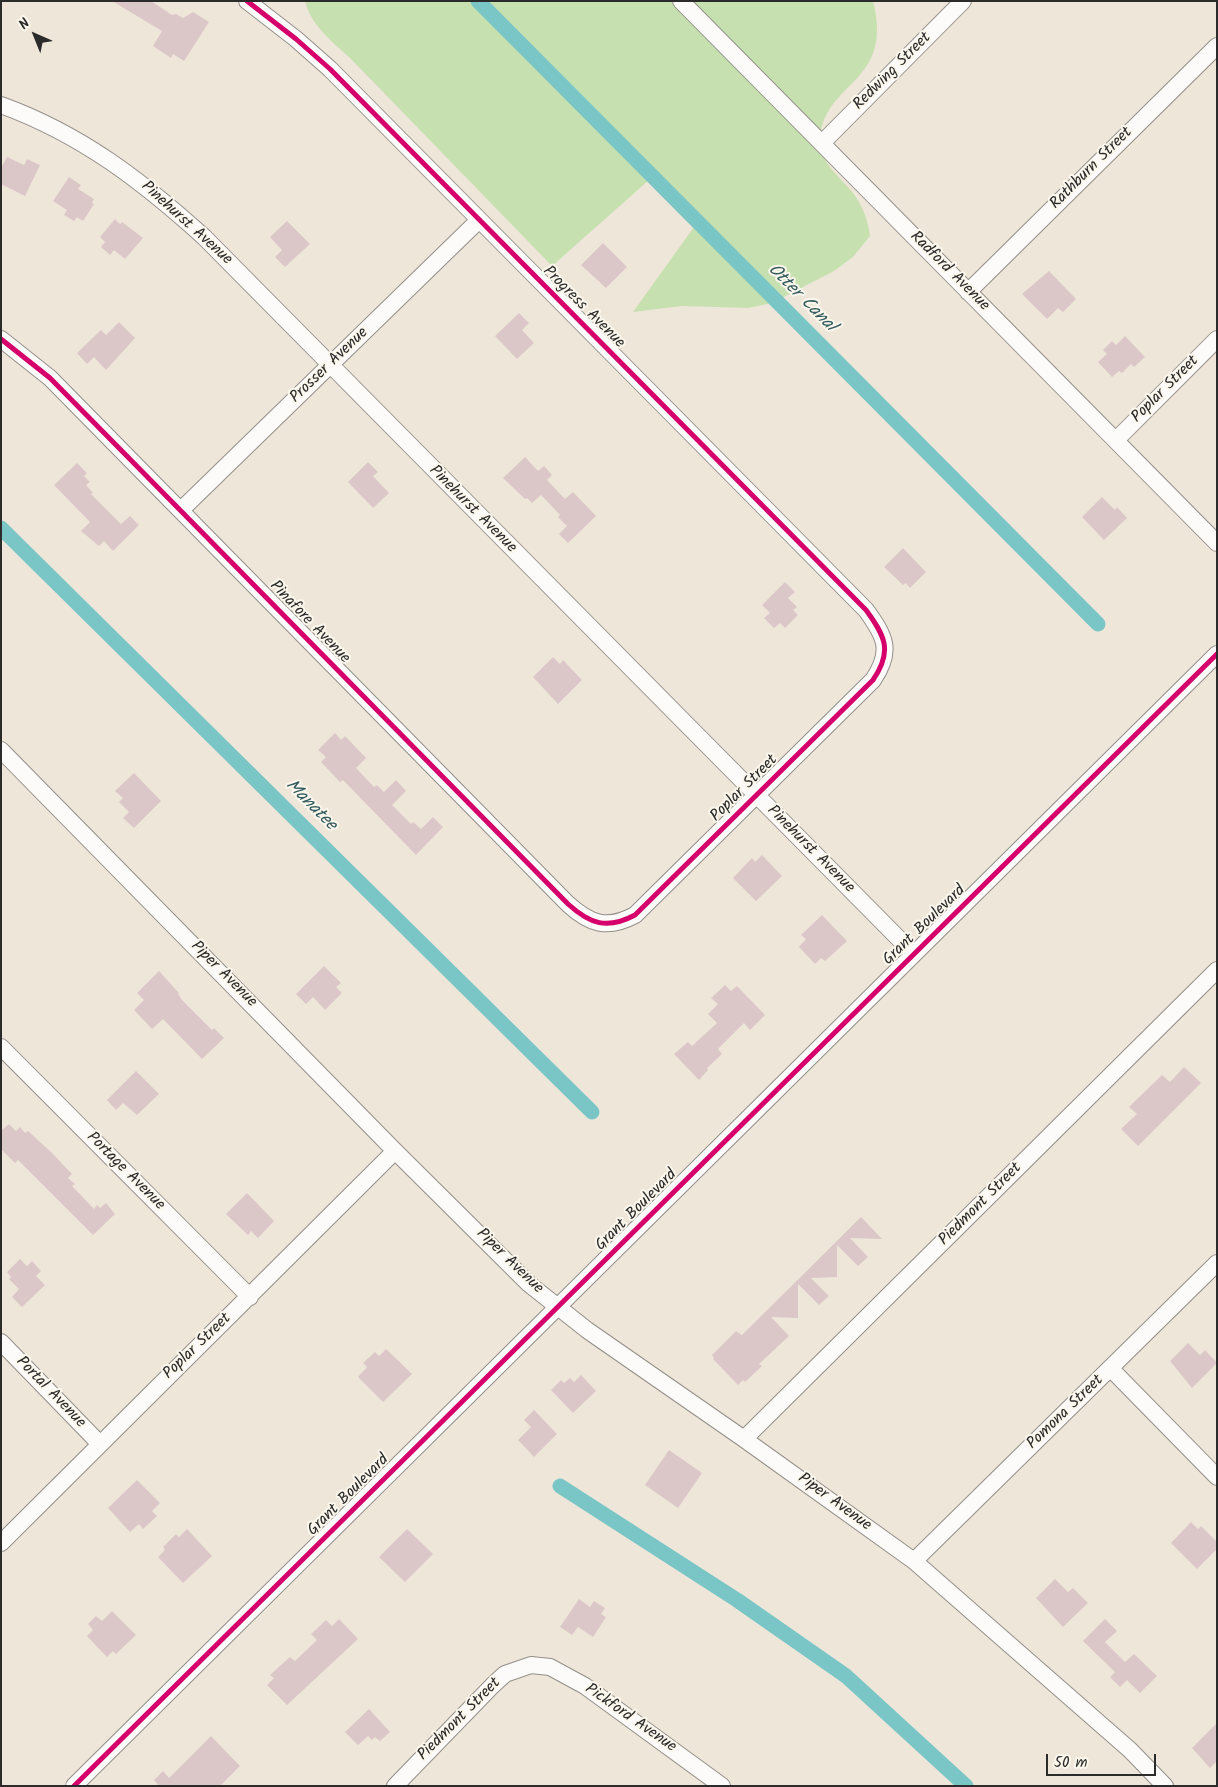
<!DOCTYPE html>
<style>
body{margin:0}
#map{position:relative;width:1218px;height:1787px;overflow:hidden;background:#efe6da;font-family:Kalam,sans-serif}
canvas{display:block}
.frame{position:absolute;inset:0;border:2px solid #2b2b2b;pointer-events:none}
.north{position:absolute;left:10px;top:10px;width:50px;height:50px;-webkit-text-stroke:4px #fbf7ec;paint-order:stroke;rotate:316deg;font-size:14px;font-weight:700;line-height:20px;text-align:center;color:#2b2b2b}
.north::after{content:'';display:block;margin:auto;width:18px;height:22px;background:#2b2b2b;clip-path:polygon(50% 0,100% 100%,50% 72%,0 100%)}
.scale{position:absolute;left:1046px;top:1754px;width:110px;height:22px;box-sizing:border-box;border:2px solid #2b2b2b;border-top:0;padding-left:6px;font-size:15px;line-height:18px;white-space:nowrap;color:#2b2b2b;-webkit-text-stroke:4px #fbf7ec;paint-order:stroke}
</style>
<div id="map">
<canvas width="1218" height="1787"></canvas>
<div class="frame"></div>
<div class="north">N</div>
<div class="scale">50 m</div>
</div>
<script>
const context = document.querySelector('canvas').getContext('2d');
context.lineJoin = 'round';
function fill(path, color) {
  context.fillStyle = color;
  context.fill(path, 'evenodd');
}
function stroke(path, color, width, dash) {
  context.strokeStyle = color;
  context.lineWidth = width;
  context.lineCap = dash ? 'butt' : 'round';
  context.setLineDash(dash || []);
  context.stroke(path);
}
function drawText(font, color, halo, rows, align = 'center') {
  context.font = font + ' Kalam,sans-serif';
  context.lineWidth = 4;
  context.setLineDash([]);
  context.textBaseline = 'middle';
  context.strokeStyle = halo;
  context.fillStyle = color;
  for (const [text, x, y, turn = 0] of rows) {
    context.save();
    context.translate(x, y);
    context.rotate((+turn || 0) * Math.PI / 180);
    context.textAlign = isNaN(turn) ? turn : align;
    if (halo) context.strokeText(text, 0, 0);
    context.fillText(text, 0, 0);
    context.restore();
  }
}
fill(new Path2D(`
 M 305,1 L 873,1 C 894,84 826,80 820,137 C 818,164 842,177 856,197 C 864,210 868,221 870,236 L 853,257 L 834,271 L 772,303 L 748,308 L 682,306 L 633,312 L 694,227 L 649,180 L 552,266 L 349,57 C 331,41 311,25 305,1 Z`), '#c6e0b0');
stroke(new Path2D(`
 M 478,1 L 1098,624
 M 1,528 L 592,1112
 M 560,1486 L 737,1600 L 846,1676 L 966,1786`), '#7ac6c7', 15);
fill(new Path2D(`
 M 112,1 L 151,1 L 172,15 L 176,14 L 183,18 L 193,12 L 209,22 L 184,61 L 173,54 L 171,58 L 153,46 L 162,31 Z
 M 7,157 L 24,165 L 27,159 L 40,165 L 25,196 L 1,184 L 1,168 Z
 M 69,177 L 81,185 L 78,189 L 94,199 L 92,203 L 94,204 L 83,221 L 77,217 L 74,221 L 64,215 L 67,210 L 53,201 Z
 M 115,219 L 120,224 L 122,222 L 143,238 L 125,259 L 114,250 L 110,255 L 101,247 L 105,242 L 100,237 Z
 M 287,221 L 310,244 L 285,267 L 275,257 L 282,250 L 270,237 Z
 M 603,243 L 627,267 L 606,288 L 581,265 Z
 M 1049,271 L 1076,299 L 1063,312 L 1058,308 L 1047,319 L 1022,294 Z
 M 519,313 L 529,323 L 522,330 L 534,343 L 517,359 L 495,336 Z
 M 119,322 L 135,338 L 106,370 L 94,357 L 87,364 L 77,353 L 101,330 L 106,335 Z
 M 1125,336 L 1145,357 L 1134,367 L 1131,364 L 1122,373 L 1119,371 L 1112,377 L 1098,362 L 1107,354 L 1103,350 L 1112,341 L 1116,345 Z
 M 525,457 L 538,471 L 544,466 L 552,475 L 547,480 L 565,499 L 573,492 L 596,516 L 568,543 L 559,534 L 567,526 L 558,517 L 560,515 L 541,495 L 532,503 L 527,498 L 525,499 L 503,478 Z
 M 368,462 L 378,472 L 373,476 L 389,493 L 373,508 L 348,482 Z
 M 77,463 L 87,473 L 84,476 L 90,482 L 86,485 L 93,493 L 91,494 L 121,524 L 130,516 L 139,525 L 113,551 L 104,541 L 99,546 L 81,531 L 90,522 L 54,485 Z
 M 1102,497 L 1115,510 L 1117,507 L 1127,518 L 1104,540 L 1082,517 Z
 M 903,548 L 926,572 L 910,588 L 906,583 L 903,585 L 884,567 Z
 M 785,582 L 795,592 L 788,598 L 797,607 L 793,610 L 798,615 L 785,628 L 780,623 L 774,628 L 764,618 L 770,613 L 762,605 Z
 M 553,657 L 560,664 L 563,660 L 582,680 L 558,704 L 533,677 Z
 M 335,733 L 341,740 L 345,736 L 366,758 L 356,768 L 374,787 L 377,785 L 384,792 L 396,780 L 406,791 L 392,805 L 411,824 L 413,822 L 421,829 L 433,817 L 443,827 L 416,855 L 343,780 L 340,782 L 321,762 L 326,757 L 318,750 Z
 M 134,773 L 161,801 L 134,828 L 123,818 L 129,812 L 119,802 L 123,798 L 115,791 Z
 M 762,855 L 782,876 L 756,901 L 733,878 L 752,858 L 755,862 Z
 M 822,915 L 847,941 L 825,961 L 821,958 L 815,964 L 799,947 L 806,939 L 801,935 Z
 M 324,966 L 341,983 L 336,987 L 342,993 L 325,1010 L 313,997 L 306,1004 L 296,994 Z
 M 159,971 L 179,993 L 178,994 L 182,1000 L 212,1030 L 214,1028 L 224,1038 L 202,1059 L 163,1019 L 152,1029 L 134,1010 L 144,1000 L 137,993 Z
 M 725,985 L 731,991 L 737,986 L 765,1015 L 750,1030 L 744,1023 L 718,1049 L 722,1054 L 707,1068 L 708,1070 L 699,1080 L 674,1054 L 688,1042 L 692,1046 L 717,1023 L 708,1014 L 718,1004 L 711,998 Z
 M 1184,1067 L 1201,1083 L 1138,1146 L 1121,1129 L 1137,1114 L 1129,1107 L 1162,1075 L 1170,1082 Z
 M 136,1071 L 159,1094 L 137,1115 L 123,1103 L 116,1110 L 107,1100 Z
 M 9,1124 L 16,1131 L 20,1127 L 25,1133 L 28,1131 L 51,1152 L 72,1174 L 68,1178 L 75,1184 L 72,1186 L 94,1209 L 97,1205 L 100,1208 L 106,1203 L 115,1214 L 93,1235 L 18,1160 L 15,1163 L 1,1149 L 1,1131 Z
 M 247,1193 L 274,1221 L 258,1238 L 251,1231 L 248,1235 L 226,1214 Z
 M 861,1217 L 882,1239 L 850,1238 L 868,1257 L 858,1266 L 837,1245 L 837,1277 L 811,1278 L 829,1296 L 819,1305 L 798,1284 L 798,1318 L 771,1317 L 789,1336 L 759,1364 L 762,1366 L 745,1382 L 743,1380 L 738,1385 L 713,1359 L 714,1358 L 712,1355 L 736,1331 L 742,1335 Z
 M 20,1259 L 27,1266 L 32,1261 L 41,1271 L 36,1276 L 45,1285 L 22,1307 L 12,1297 L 19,1289 L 9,1279 L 11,1277 L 7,1272 Z
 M 1188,1343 L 1200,1355 L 1205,1350 L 1217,1363 L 1192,1388 L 1170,1361 Z
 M 386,1349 L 412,1374 L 383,1402 L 358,1377 L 367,1367 L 363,1363 L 375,1352 L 379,1356 Z
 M 581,1375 L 596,1391 L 573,1413 L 551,1390 L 561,1380 L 564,1383 L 570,1378 L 574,1382 Z
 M 534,1410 L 557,1434 L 534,1457 L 518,1440 L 531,1427 L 524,1420 Z
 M 669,1450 L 702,1473 L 678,1508 L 645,1485 Z
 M 137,1480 L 160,1503 L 152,1511 L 157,1516 L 143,1529 L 139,1524 L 130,1532 L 108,1508 Z
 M 1191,1522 L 1198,1529 L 1201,1526 L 1217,1542 L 1217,1549 L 1197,1569 L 1171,1543 Z
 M 187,1529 L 212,1556 L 183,1583 L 158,1557 L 165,1550 L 163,1547 L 176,1534 L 179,1537 Z
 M 407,1529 L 433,1554 L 405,1582 L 379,1557 Z
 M 1055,1579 L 1068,1592 L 1073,1588 L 1088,1603 L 1063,1627 L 1036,1598 Z
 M 579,1599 L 590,1607 L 594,1601 L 605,1608 L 601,1614 L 606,1617 L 593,1637 L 578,1627 L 572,1635 L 560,1627 Z
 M 112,1611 L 136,1635 L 116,1654 L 113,1651 L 107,1657 L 87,1636 L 93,1630 L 88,1624 L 96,1616 L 102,1621 Z
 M 339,1619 L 358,1639 L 287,1705 L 267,1685 L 274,1678 L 270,1675 L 290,1657 L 295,1661 L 317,1640 L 311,1634 L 326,1620 L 332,1626 Z
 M 1105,1619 L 1117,1631 L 1105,1642 L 1125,1662 L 1134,1654 L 1157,1676 L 1140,1693 L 1127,1680 L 1120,1687 L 1110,1677 L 1115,1672 L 1083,1641 Z
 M 369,1709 L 390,1732 L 380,1741 L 375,1737 L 372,1740 L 368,1736 L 358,1745 L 345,1732 Z
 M 1217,1723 L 1217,1761 L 1210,1768 L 1192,1748 Z
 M 211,1736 L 240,1766 L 220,1786 L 159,1786 L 154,1780 L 163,1771 L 169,1778 Z`), '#dbc7c7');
const minor = new Path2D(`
 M 681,1 L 1217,543
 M 1,105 C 81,134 142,181 204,237 L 914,954
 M 822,143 L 963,1
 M 968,292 L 1217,46
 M 1,339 L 50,378 L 568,904 C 590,924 607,930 635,915 L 873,680 C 893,651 885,636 866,610 L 330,69 L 296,39 L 247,1
 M 1116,440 L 1217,339
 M 181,510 L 478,221
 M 1,750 L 395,1151 L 529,1284 L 587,1330 L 744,1439 L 914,1561 L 1130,1750 L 1165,1786
 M 1,1047 L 250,1297
 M 1,1342 L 99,1443
 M 1111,1369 L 1217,1477
 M 744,1439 L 1217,970
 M 1,1543 L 395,1151
 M 914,1561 L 1217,1263
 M 74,1786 L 1217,654
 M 395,1786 L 493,1685 L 505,1674 L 531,1665 L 550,1667 L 585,1686 L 722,1786`);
stroke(minor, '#938f89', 18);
stroke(minor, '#fdfbf9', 16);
stroke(new Path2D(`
 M 1,339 L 50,378 L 568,904 C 590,924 607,930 635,915 L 873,680 C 893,651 885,636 866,610 L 330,69 L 296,39 L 247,1
 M 74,1786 L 1217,654`), '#d6006c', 5);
drawText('16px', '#2b2b2b', '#fbf7ec', [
 ["Redwing Street",893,72,-45],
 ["Rathburn Street",1092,169,-45],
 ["Pinehurst Avenue",186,224,42],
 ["Radford Avenue",949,272,45],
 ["Progress Avenue",583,308,45],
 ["Prosser Avenue",330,366,-44],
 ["Poplar Street",1166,390,-45],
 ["Pinehurst Avenue",472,510,45],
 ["Pinafore Avenue",309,623,46],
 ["Poplar Street",745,789,-45],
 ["Pinehurst Avenue",810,850,45],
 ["Grant Boulevard",925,926,-44],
 ["Piper Avenue",223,975,45],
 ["Portage Avenue",125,1172,45],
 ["Piedmont Street",981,1205,-45],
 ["Grant Boulevard",637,1211,-45],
 ["Piper Avenue",509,1262,44],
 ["Poplar Street",198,1347,-44],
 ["Portal Avenue",50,1393,46],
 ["Pomona Street",1066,1413,-44],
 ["Grant Boulevard",349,1496,-45],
 ["Piper Avenue",834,1503,36],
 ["Pickford Avenue",630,1719,35],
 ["Piedmont Street",460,1720,-45]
]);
drawText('italic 18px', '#355c5f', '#fbf7ec', [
 ["Otter Canal",801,299,45],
 ["Manatee",310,806,45]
]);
</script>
